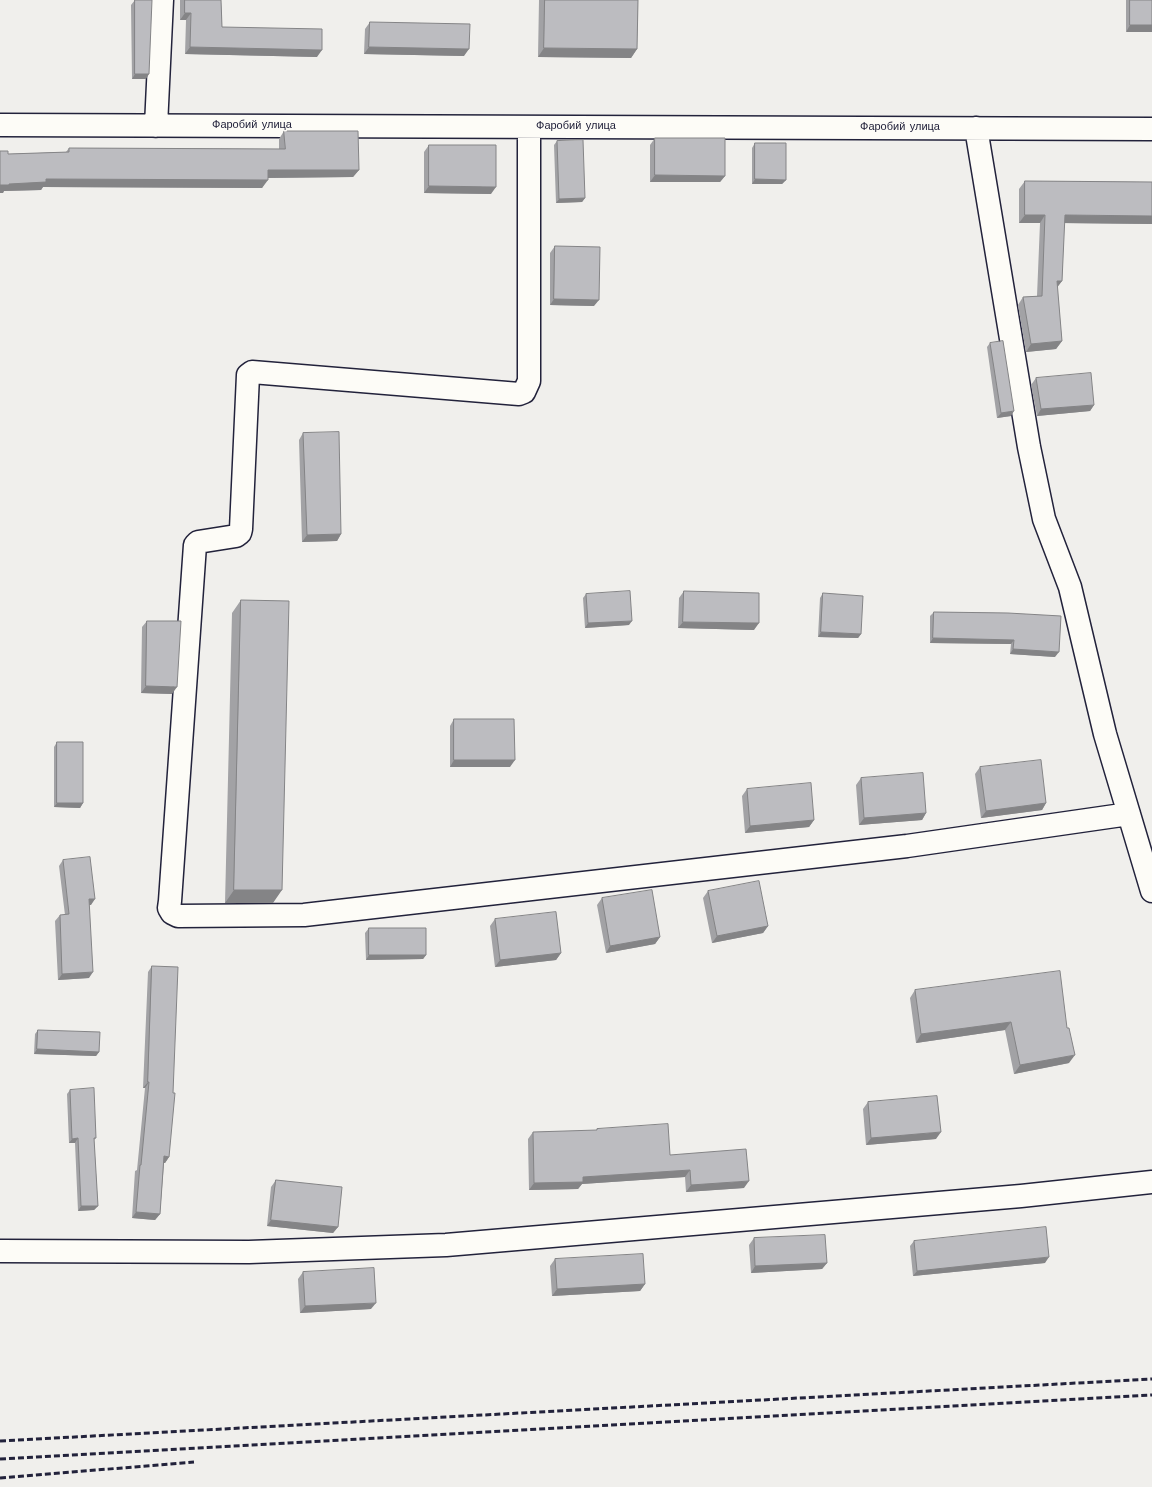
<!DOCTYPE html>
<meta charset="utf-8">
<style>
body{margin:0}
canvas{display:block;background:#f0efec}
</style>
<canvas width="1152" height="1487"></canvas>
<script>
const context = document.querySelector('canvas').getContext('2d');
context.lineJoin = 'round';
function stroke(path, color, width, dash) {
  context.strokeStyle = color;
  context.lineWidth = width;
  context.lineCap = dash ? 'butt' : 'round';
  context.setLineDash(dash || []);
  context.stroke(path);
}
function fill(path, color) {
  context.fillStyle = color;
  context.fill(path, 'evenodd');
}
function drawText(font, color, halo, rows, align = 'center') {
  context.font = font + ' "Architects Daughter",sans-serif';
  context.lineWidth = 3;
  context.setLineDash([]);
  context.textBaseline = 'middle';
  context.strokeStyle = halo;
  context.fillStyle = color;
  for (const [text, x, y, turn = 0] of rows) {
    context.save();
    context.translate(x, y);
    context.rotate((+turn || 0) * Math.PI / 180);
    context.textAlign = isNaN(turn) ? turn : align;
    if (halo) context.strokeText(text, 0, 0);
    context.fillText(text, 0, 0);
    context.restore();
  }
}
const minor = new Path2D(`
 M 0,125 L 1152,129
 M 156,126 L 162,0
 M 529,127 L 529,381 L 524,392 L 519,394 L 252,372 L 248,375 L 241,529 L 240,533 L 236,536 L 198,542 L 195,545 L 170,901 L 169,908 L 172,913 L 178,916 L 304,915 L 907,846 L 1129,814
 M 976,128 L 1029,447 L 1044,519 L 1070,587 L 1105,734 L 1152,891
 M 0,1251 L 249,1252 L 446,1245 L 1021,1196 L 1152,1182`);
stroke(minor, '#22223b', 25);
stroke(minor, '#fdfcf7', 22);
stroke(new Path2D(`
 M 0,1441 L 1152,1379
 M 0,1459 L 1152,1395
 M 0,1478 L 194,1462`), '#22223b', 3, [6, 3]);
fill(new Path2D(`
 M 135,0 L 146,79 L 132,79 L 131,5 Z
 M 180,0 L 221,0 L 222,27 L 317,57 L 185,54 L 186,20 L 180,20 Z
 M 539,0 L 638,0 L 637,49 L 631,58 L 538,57 Z
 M 1126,0 L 1152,0 L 1126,32 Z
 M 370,22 L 464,56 L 364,54 L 365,29 Z
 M 284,131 L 359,170 L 353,177 L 268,178 L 262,188 L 43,187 L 41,190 L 4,191 L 3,193 L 8,154 L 66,152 L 69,148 L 279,149 L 279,139 Z
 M 655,138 L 725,176 L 720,182 L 650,182 L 650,145 Z
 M 557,141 L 585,198 L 582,202 L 556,203 L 554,145 Z
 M 755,143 L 786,180 L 782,184 L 752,184 L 752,148 Z
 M 429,145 L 491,194 L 424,193 L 424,152 Z
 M 1025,181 L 1152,182 L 1152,224 L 1064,223 L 1062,281 L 1057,287 L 1062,341 L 1056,349 L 1026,352 L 1018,305 L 1023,297 L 1037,296 L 1040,223 L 1019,223 L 1019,189 Z
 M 555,246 L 594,306 L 550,305 L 550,253 Z
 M 990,343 L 1011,416 L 997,418 L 987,347 Z
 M 1036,378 L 1094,405 L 1090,411 L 1037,416 L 1031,385 Z
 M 303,433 L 341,534 L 337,541 L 302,542 L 299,440 Z
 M 684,591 L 754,630 L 678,628 L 679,598 Z
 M 823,593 L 861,634 L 858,638 L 818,637 L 820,598 Z
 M 586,594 L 629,625 L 585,628 L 583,598 Z
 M 241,600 L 273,903 L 225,903 L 232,613 Z
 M 934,612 L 1008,613 L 1055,657 L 1010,654 L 1011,644 L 930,643 L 930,616 Z
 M 147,621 L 172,694 L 141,693 L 142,627 Z
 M 454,719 L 510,767 L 450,767 L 450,726 Z
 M 57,742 L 83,803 L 80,808 L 54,807 L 54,747 Z
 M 980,767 L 1046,803 L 1042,810 L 981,818 L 975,774 Z
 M 861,778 L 926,813 L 922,820 L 859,825 L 856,785 Z
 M 747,789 L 814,820 L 809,827 L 745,833 L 742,796 Z
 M 63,860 L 91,905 L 89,905 L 89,978 L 58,980 L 55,921 L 60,915 L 65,915 L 59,866 Z
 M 708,891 L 768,926 L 763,933 L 712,943 L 703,898 Z
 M 602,898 L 660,937 L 655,944 L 606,953 L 597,905 Z
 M 495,919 L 561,953 L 556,960 L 495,967 L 490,926 Z
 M 369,928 L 426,955 L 423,959 L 366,960 L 365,933 Z
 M 152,966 L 169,1157 L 165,1163 L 164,1163 L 160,1214 L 155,1220 L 132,1218 L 135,1171 L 137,1170 L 145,1088 L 143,1088 L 148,972 Z
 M 915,990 L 1067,1028 L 1069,1063 L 1014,1074 L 1005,1030 L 916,1043 L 910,998 Z
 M 38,1030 L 99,1052 L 96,1056 L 34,1054 L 35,1034 Z
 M 70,1090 L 96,1138 L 94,1140 L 98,1206 L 94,1210 L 78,1211 L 75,1143 L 69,1143 L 67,1094 Z
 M 868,1102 L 936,1139 L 866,1145 L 863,1109 Z
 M 597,1129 L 670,1155 L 744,1188 L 686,1192 L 685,1177 L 582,1184 L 578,1189 L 529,1190 L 528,1139 L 533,1132 L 596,1131 Z
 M 276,1180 L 338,1227 L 333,1233 L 267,1226 L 271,1187 Z
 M 754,1238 L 827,1263 L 822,1269 L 751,1273 L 749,1245 Z
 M 914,1241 L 1045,1263 L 913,1276 L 910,1246 Z
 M 555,1259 L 645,1284 L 640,1291 L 552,1296 L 550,1266 Z
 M 303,1272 L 371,1309 L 300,1313 L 298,1279 Z`), '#a2a2a5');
fill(new Path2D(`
 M 185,13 L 191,13 L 186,20 L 180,20 Z
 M 1130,25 L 1152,25 L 1152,32 L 1126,32 Z
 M 190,47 L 322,50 L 317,57 L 185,54 Z
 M 369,47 L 469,49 L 464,56 L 364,54 Z
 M 544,48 L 637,49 L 631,58 L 538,57 Z
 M 135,74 L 149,74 L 146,79 L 132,79 Z
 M 268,170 L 359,170 L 353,177 L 262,178 Z
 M 655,175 L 725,176 L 720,182 L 650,182 Z
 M 46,179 L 268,180 L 262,188 L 43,187 L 41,190 L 4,191 L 3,193 L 0,193 L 0,185 Z
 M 755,179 L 786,180 L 782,184 L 752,184 Z
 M 429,186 L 496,187 L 491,194 L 424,193 Z
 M 585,198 L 582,202 L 556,203 L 559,199 Z
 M 1025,215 L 1045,215 L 1040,223 L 1019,223 Z
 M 1065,215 L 1152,216 L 1152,224 L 1059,223 Z
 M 1057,281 L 1062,281 L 1056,289 Z
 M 554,299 L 599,300 L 594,306 L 550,305 Z
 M 1062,341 L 1056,349 L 1026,352 L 1031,344 Z
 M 1094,405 L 1090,411 L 1037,416 L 1041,409 Z
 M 1014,411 L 1011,416 L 997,418 L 1001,413 Z
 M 341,534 L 337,541 L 302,542 L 307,535 Z
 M 632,621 L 629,625 L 585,628 L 588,623 Z
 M 683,622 L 759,623 L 754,630 L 678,628 Z
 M 821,632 L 861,634 L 858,638 L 818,637 Z
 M 933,638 L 1014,640 L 1011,644 L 930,643 Z
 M 1013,649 L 1059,652 L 1055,657 L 1010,654 Z
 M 146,686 L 177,687 L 172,694 L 141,693 Z
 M 454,760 L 515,760 L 510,767 L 450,767 Z
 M 57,803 L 83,803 L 80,808 L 54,807 Z
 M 1046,803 L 1042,810 L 981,818 L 986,811 Z
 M 926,813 L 922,820 L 859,825 L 864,818 Z
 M 814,820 L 809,827 L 745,833 L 750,826 Z
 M 234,890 L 282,890 L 273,903 L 225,903 Z
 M 89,899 L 95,899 L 91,905 L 85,905 Z
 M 768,926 L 763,933 L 712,943 L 717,936 Z
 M 660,937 L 655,944 L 606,953 L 610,946 Z
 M 561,953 L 556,960 L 495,967 L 500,960 Z
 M 369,955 L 426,955 L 423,959 L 366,960 Z
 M 93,972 L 89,978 L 58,980 L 62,974 Z
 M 1011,1022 L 1005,1030 L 916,1043 L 921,1034 Z
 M 37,1049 L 99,1052 L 96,1056 L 34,1054 Z
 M 1075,1055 L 1069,1063 L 1014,1074 L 1020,1065 Z
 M 148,1082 L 149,1082 L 145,1088 L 143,1088 Z
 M 941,1132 L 936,1139 L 866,1145 L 871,1138 Z
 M 78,1138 L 75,1143 L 69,1143 L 72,1139 Z
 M 164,1156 L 169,1157 L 165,1163 L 160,1163 Z
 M 690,1170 L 685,1177 L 582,1184 L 578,1189 L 529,1190 L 534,1183 L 583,1177 Z
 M 749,1181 L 744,1188 L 686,1192 L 691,1185 Z
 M 81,1206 L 98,1206 L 94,1210 L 78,1211 Z
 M 136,1212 L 160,1214 L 155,1220 L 132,1218 Z
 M 271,1220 L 338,1227 L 333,1233 L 267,1226 Z
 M 1049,1257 L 1045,1263 L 913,1276 L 917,1271 Z
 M 827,1263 L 822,1269 L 751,1273 L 755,1266 Z
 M 645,1284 L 640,1291 L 552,1296 L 557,1289 Z
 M 376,1303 L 371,1309 L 300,1313 L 305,1306 Z`), '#848486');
const building = new Path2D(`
 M 135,0 L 152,0 L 149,74 L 135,74 Z
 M 185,0 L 221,0 L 222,27 L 322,29 L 322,50 L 190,47 L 191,13 L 185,13 Z
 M 545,0 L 638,0 L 637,49 L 544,48 Z
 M 1130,0 L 1152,0 L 1152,25 L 1130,25 Z
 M 370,22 L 470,24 L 469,49 L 369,47 Z
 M 284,131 L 358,131 L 359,170 L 268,170 L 268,180 L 46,179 L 46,182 L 9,184 L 9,185 L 0,185 L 0,151 L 8,151 L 8,154 L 69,152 L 69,148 L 285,149 Z
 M 655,138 L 725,138 L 725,176 L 655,175 Z
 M 583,140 L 585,198 L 559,199 L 557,141 Z
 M 755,143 L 786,143 L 786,180 L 755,179 Z
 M 429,145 L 496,145 L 496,187 L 429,186 Z
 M 1025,181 L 1152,182 L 1152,216 L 1065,215 L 1062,281 L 1057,281 L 1062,341 L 1031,344 L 1023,297 L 1042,296 L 1045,215 L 1025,215 Z
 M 555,246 L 600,247 L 599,300 L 554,299 Z
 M 1003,341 L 1014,411 L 1001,413 L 990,343 Z
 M 1091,373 L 1094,405 L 1041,409 L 1036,378 Z
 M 339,432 L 341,534 L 307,535 L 303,433 Z
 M 630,591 L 632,621 L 588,623 L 586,594 Z
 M 684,591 L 759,593 L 759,623 L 683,622 Z
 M 823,593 L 863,596 L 861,634 L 821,632 Z
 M 241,600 L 289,601 L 282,890 L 234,890 Z
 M 934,612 L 1008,613 L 1061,616 L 1059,652 L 1013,649 L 1014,640 L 933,638 Z
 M 147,621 L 181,621 L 177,687 L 146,686 Z
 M 454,719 L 514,719 L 515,760 L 454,760 Z
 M 57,742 L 83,742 L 83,803 L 57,803 Z
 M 1041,760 L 1046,803 L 986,811 L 980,767 Z
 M 923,773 L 926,813 L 864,818 L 861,778 Z
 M 811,783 L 814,820 L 750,826 L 747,789 Z
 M 90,857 L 95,899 L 89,899 L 93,972 L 62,974 L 60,915 L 69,914 L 63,860 Z
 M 759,881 L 768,926 L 717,936 L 708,891 Z
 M 652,890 L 660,937 L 610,946 L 602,898 Z
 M 556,912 L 561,953 L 500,960 L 495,919 Z
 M 369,928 L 426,928 L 426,955 L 369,955 Z
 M 152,966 L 178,967 L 173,1093 L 175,1093 L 169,1157 L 164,1156 L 160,1214 L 136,1212 L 140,1165 L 141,1165 L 149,1082 L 148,1082 Z
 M 1060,971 L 1067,1028 L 1069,1028 L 1075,1055 L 1020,1065 L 1011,1022 L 921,1034 L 915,990 Z
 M 38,1030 L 100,1032 L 99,1052 L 37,1049 Z
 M 94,1088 L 96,1138 L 94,1138 L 98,1206 L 81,1206 L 78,1138 L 72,1139 L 70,1090 Z
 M 937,1096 L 941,1132 L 871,1138 L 868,1102 Z
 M 668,1124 L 670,1155 L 746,1149 L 749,1181 L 691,1185 L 690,1170 L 583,1177 L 583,1182 L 534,1183 L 533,1132 L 597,1130 L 597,1129 Z
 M 276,1180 L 342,1187 L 338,1227 L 271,1220 Z
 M 1046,1227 L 1049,1257 L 917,1271 L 914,1241 Z
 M 825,1235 L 827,1263 L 755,1266 L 754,1238 Z
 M 643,1254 L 645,1284 L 557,1289 L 555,1259 Z
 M 374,1268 L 376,1303 L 305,1306 L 303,1272 Z`);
fill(building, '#bcbcc0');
stroke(building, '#848486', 1);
drawText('11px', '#22223b', '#fdfcf7', [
 ["Фаробий улица",252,126],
 ["Фаробий улица",576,127],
 ["Фаробий улица",900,128]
]);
</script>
